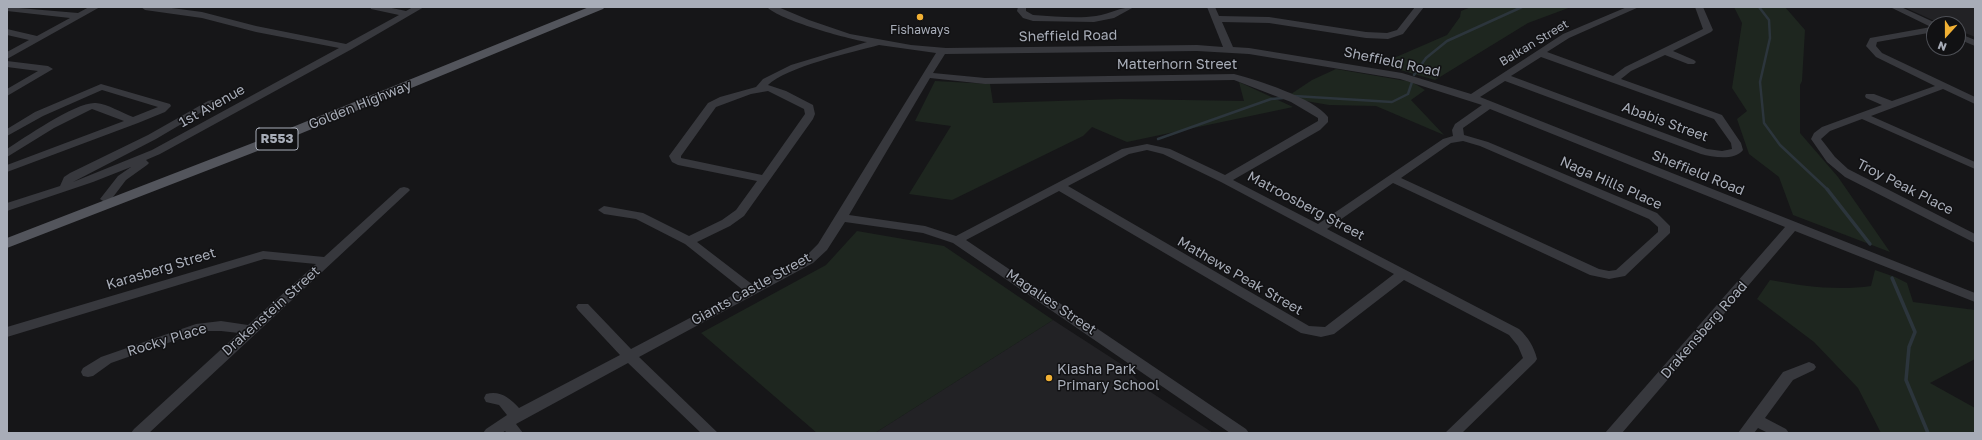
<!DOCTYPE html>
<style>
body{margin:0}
#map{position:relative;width:1982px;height:440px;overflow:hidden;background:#161618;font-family:"Golos Text",sans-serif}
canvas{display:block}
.frame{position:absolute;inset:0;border:8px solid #a8adb8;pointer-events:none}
.north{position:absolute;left:1926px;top:16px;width:40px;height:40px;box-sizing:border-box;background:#111113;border:1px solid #4d4f55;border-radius:50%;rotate:201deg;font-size:11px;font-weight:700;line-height:16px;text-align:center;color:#a8adb8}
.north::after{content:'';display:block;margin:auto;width:14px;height:18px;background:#f2b134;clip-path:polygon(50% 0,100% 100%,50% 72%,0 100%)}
</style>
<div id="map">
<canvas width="1982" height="440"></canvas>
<div class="frame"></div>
<div class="north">N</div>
</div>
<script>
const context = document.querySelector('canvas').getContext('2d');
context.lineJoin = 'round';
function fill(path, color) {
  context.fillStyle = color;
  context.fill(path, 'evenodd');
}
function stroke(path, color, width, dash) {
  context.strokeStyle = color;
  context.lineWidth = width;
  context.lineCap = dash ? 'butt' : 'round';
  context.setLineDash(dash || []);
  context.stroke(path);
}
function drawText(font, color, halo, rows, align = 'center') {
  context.font = font + ' "Golos Text",sans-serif';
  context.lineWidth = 3;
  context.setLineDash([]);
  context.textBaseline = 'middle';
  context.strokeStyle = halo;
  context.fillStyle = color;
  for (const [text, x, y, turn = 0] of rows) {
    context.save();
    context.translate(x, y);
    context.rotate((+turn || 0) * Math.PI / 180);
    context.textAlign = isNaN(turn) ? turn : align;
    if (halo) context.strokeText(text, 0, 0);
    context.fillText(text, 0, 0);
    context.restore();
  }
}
fill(new Path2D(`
 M 1904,7 L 1975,7 L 1975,37 L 1958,30 L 1958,24 L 1941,24 Z
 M 1053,320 L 1124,366 L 1146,389 L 1213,433 L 875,433 Z`), '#222225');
fill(new Path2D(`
 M 1471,7 L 1571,7 L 1528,23 L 1435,80 L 1380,64 L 1447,35 L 1460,17 L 1461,11 Z
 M 1734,7 L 1785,7 L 1805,30 L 1802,81 L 1800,85 L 1800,133 L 1838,177 L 1890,252 L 1793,215 L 1779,177 L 1749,154 L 1737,119 L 1747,111 L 1732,88 L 1742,23 Z
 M 1336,69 L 1412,82 L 1425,90 L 1411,100 L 1444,135 L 1376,106 L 1329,105 L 1300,100 L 1291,94 L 1312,80 Z
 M 935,81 L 990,84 L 993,103 L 1121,99 L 1244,101 L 1239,82 L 1293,107 L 1127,142 L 1092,127 L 1083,136 L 952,200 L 909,194 L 951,126 L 915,121 Z
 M 857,231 L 944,246 L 1053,320 L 875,433 L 817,433 L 701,333 L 826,265 Z
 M 1875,270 L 1895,277 L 1907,283 L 1913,302 L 1975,310 L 1975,359 L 1930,383 L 1975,408 L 1975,433 L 1881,433 L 1858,388 L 1814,342 L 1757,299 L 1770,280 C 1803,286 1837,291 1871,286 Z`), '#1e261f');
stroke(new Path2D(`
 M 1759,7 L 1769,20 L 1770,38 L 1760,82 L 1764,123 L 1780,145 L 1828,190
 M 1414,75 L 1426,58 L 1447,41 L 1522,7
 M 1294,96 L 1392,102 L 1408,94 L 1412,82
 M 1158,139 L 1271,99 L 1283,98`), '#2c353c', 2.5);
stroke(new Path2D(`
 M 1827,189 L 1870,244
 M 1892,278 L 1915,332 L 1909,347 L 1906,380 L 1928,433`), '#2c353c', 3.5);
fill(new Path2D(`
 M 7,7 L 78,13 L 89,7 L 100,7 L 7,59 L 7,52 L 29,40 L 7,35 L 7,29 L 37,36 L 70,18 L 7,11 Z
 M 141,7 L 164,7 L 202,12 L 256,26 L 346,44 L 399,15 L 371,9 L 370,7 L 387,7 L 406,11 L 413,7 L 424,7 L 352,49 L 160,154 L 146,160 L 149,163 L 147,165 L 126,180 L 110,201 L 106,203 L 100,199 L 118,176 L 131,167 L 93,182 L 7,211 L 7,203 L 60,186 L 64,177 L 70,173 L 148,135 L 208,101 L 212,100 L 217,103 L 156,139 L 73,182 L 152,150 L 339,48 L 256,32 L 202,18 L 145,10 Z
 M 767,7 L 778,7 L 809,20 L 850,34 L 911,45 L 946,48 L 1197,45 L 1223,47 L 1207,7 L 1215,7 L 1219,16 L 1269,17 L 1366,32 L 1387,33 L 1397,30 L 1415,7 L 1424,7 L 1403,34 L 1388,39 L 1366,38 L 1269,23 L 1222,22 L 1233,47 L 1249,48 L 1402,73 L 1471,94 L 1563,34 L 1627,7 L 1639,7 L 1569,38 L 1547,52 L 1613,76 L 1625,67 L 1703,29 L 1695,7 L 1703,7 L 1713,30 L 1711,32 L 1673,51 L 1694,60 L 1696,62 L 1694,64 L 1688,64 L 1665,55 L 1631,71 L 1621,79 L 1722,115 L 1741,143 L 1743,150 C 1734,161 1713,157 1701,154 L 1505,81 L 1480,97 L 1975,293 L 1975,302 L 1795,231 L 1622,433 L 1605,433 L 1785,227 L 1490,109 L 1463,128 L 1464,135 L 1488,142 L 1657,213 L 1670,226 L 1670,233 L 1625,276 L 1609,279 L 1590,275 L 1393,183 L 1327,229 L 1519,329 C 1528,337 1534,347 1537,359 L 1535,362 L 1462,433 L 1445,433 L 1523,358 L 1518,346 L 1509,335 L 1404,280 L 1334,334 L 1321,337 L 1301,333 L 1059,191 L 966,240 L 1246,429 L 1249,433 L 1230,433 L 953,243 L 923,233 L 845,222 L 827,250 L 813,263 L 639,357 L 718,433 L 701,433 L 628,363 L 516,424 L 523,433 L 507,433 L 505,431 L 502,433 L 483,433 L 486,429 L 507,415 L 499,405 L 486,402 L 484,398 L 486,394 C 500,390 510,398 519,408 L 620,355 L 578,310 L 576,307 L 578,304 L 588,304 L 631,349 L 743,290 L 685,244 L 636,219 L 604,214 L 598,210 L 604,206 L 643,213 L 689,236 L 722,220 L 736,210 L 757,181 L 678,165 L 672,162 L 669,156 L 708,103 L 720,97 L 756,87 L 763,79 L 791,65 L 867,42 C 848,39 779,20 767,7 ZM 879,45 L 936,53 L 818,244 L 805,257 L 753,285 L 697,242 L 730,226 L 744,216 L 813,119 L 815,114 L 813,105 L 786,91 L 768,85 C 786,67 853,52 879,45 ZM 1197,51 L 1249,54 L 1400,79 L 1482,105 L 1455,124 L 1452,130 L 1453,136 L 1443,139 L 1318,224 L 1233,180 L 1320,130 L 1328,122 L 1328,117 C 1314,98 1257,80 1234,74 L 985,78 L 933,73 L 945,54 ZM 1541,57 L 1714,119 L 1731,143 L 1732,149 L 1722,151 L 1707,149 L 1511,76 ZM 930,78 L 985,84 L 1234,80 L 1291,102 L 1318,118 L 1318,121 L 1225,175 L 1170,149 L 1147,144 L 1122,149 L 956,236 L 925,226 L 849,215 ZM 768,91 L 804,109 L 805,114 L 762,175 L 681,158 L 681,156 L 716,107 L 751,94 ZM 1463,141 L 1480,146 L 1649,219 L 1658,227 L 1658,232 L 1616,270 L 1609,271 L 1599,269 L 1401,178 L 1451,143 ZM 1147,150 L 1163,154 L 1221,182 L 1394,274 L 1325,327 L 1309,326 L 1068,186 L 1129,154 Z
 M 1018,7 L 1026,7 L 1026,11 L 1033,15 C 1054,16 1076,19 1096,16 C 1110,14 1120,7 1134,7 L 1114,18 L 1094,22 L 1033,21 L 1023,18 L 1017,11 Z
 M 1890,7 L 1901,7 L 1938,24 L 1934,24 L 1934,32 L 1877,42 L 1876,46 L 1882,53 L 1975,97 L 1975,104 L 1943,89 L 1871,116 L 1975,162 L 1975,169 L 1862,119 L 1830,131 L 1821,139 L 1835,157 L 1848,169 L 1975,234 L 1975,243 L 1845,177 L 1827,162 L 1811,139 L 1814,133 L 1822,127 L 1882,105 L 1866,98 L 1865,96 L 1866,94 L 1874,94 L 1892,101 L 1935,86 L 1876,57 L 1866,46 L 1870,38 L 1931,27 Z
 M 1958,33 L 1975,40 L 1975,46 L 1958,39 Z
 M 7,61 L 48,66 L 53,69 L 7,96 L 7,89 L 38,71 L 7,67 Z
 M 101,84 L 170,104 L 171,106 L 165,112 L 138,123 L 7,172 L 7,165 L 124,121 L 92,109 L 54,128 L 7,157 L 7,149 C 24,138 77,101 96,103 C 108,104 122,113 133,117 L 158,107 L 102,90 L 43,116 L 7,136 L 7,129 L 35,112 Z
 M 404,187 L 408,188 L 410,190 L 408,192 L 149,433 L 131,433 L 134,429 L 239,333 L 221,331 L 202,331 L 111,363 L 93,376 L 88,377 L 83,376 L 81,372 L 83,368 L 101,357 L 196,324 L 221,321 L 248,325 L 316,264 L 264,259 L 7,337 L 7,327 L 263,251 L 324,257 L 400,188 Z
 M 1809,362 L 1814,364 L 1816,367 L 1814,370 L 1793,380 L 1765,418 L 1786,429 L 1789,433 L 1768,433 L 1758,428 L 1754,433 L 1738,433 L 1783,372 Z`), '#37383d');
fill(new Path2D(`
 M 589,7 L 605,7 L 603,9 L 273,145 L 7,248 L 7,238 L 263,139 Z`), '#53555c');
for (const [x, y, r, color] of [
 [920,17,4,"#f2b134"],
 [1049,378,4,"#f2b134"]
]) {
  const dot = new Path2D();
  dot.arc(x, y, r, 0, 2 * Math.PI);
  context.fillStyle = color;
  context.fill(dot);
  stroke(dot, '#111113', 1.5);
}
drawText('12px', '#a8adb8', '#111113', [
 ["Fishaways",920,30]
]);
drawText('12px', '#a8adb8', '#111113', [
 ["Balkan Street",1534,43,-31]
]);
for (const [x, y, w] of [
 [277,139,42]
]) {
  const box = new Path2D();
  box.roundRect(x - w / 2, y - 11, w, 22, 3);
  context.fillStyle = '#111113';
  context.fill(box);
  stroke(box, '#a8adb8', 1);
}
drawText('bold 13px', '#a8adb8', null, [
 ["R553",277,139]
]);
drawText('14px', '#a8adb8', '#111113', [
 ["Sheffield Road",1068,36,-1],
 ["Sheffield Road",1392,62,12],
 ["Matterhorn Street",1177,65],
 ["Golden Highway",360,105,-22],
 ["1st Avenue",212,106,-29],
 ["Ababis Street",1665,122,20],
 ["Sheffield Road",1698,173,22],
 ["Naga Hills Place",1611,183,24],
 ["Troy Peak Place",1905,187,27],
 ["Matroosberg Street",1306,206,28],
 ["Karasberg Street",161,269,-17],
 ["Mathews Peak Street",1240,276,30],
 ["Giants Castle Street",751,289,-29],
 ["Magalies Street",1051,302,34],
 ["Drakenstein Street",271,311,-42],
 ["Drakensberg Road",1704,330,-49],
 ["Rocky Place",167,340,-17]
]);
drawText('14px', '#a8adb8', '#111113', [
 ["Kiasha Park",1057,370],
 ["Primary School",1057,386]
], 'left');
</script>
